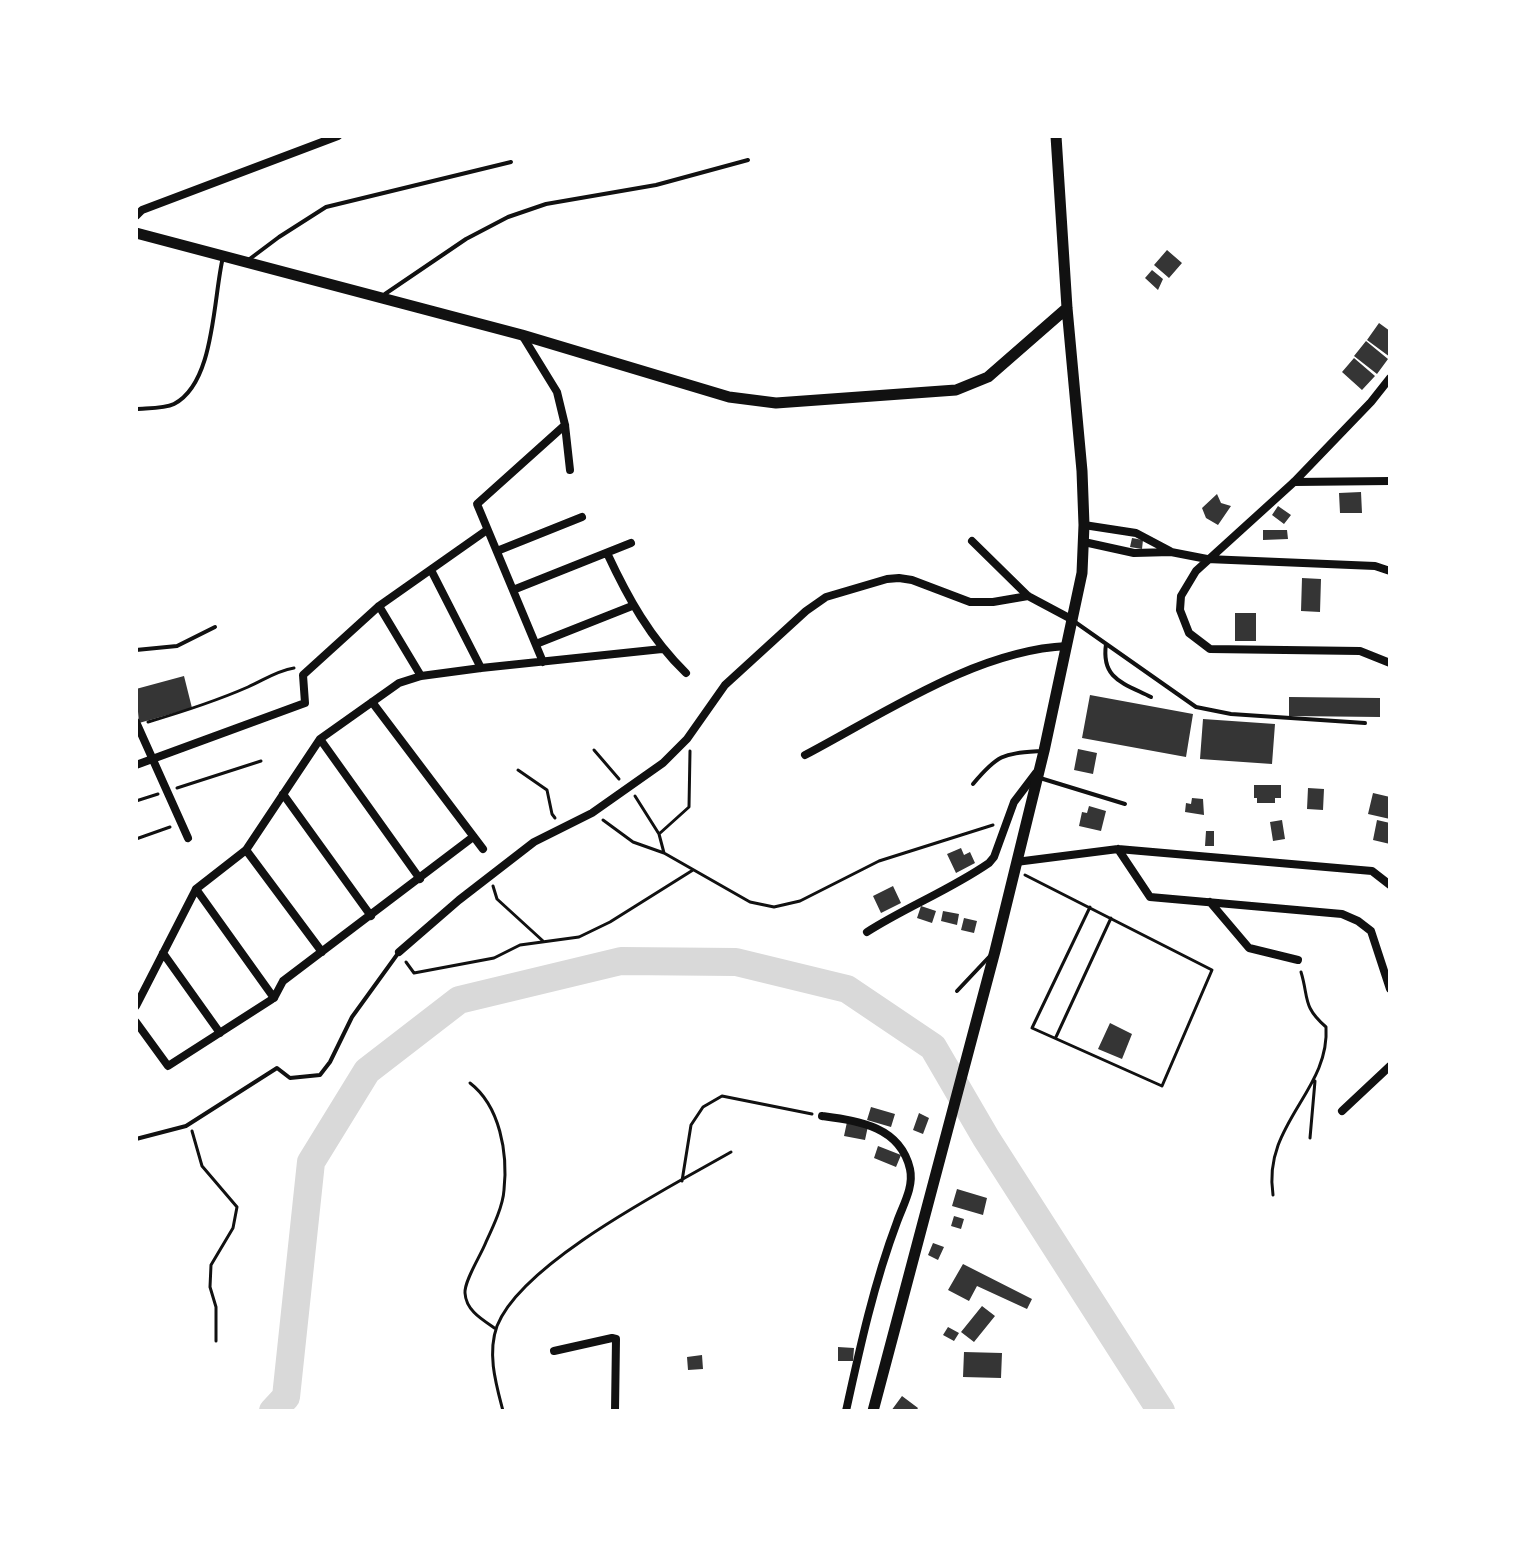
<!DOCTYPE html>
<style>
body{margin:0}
#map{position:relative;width:1526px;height:1547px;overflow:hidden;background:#fff;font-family:Karla,sans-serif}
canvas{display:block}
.frame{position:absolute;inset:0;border:138px solid #fff;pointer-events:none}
</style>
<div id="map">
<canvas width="1526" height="1547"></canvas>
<div class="frame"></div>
</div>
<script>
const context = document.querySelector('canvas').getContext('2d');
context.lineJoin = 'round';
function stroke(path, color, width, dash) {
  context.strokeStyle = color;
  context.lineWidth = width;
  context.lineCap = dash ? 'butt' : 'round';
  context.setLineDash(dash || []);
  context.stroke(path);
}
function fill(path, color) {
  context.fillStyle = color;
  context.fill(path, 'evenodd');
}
stroke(new Path2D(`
 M 273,1411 L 286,1397 L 311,1162 L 367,1071 L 459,1000 L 621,961 L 736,962 L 847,989 L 933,1047 L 986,1138 L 1161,1411`), '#d9d9d9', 28);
fill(new Path2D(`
 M 1167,250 L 1182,263 L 1169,278 L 1154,265 Z
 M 1152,270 L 1163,279 L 1158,290 L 1145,278 Z
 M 1379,323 L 1390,331 L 1390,357 L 1367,340 Z
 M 1366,341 L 1388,359 L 1377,374 L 1354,356 Z
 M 1354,358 L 1375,376 L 1362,390 L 1342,372 Z
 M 1361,492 L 1362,513 L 1340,513 L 1339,493 Z
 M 1217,494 L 1221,503 L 1231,506 L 1218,525 L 1206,518 L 1202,508 Z
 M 1278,506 L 1291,515 L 1284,524 L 1272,515 Z
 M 1263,530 L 1287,530 L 1288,539 L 1263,540 Z
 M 1132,538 L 1143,540 L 1142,549 L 1130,547 Z
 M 1302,578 L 1321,579 L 1320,612 L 1301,611 Z
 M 1235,613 L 1256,613 L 1256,641 L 1235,641 Z
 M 184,676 L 192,708 L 139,723 L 136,689 Z
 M 1090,695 L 1193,714 L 1186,757 L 1082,738 Z
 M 1289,697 L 1380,698 L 1380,717 L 1289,716 Z
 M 1203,719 L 1275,724 L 1272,764 L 1200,759 Z
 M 1078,749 L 1097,753 L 1093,774 L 1074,770 Z
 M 1254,785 L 1281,785 L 1281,798 L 1275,798 L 1275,803 L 1257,803 L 1257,798 L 1254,798 Z
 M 1308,788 L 1324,789 L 1323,810 L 1307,809 Z
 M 1373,793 L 1390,797 L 1390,819 L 1368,814 Z
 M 1192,798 L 1203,799 L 1204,815 L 1185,812 L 1186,803 L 1191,804 Z
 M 1089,806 L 1106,811 L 1101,831 L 1079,826 L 1082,812 L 1087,813 Z
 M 1282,820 L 1285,839 L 1273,841 L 1270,822 Z
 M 1377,820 L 1390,823 L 1390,844 L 1373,840 Z
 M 1206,831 L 1214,831 L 1214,846 L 1205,846 Z
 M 961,848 L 964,855 L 970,852 L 975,863 L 956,873 L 947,854 Z
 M 893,886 L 901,903 L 881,913 L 873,896 Z
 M 921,906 L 936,911 L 932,923 L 917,918 Z
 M 943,911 L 959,914 L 957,925 L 941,921 Z
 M 964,918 L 977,921 L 974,933 L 961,930 Z
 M 1110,1023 L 1132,1034 L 1122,1059 L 1098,1049 Z
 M 871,1107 L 895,1114 L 891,1127 L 867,1120 Z
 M 919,1113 L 929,1118 L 923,1134 L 913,1130 Z
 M 847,1122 L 868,1126 L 865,1140 L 844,1136 Z
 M 878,1146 L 901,1155 L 896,1167 L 874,1158 Z
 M 957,1189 L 987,1198 L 983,1215 L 952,1206 Z
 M 954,1216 L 964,1219 L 961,1229 L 951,1226 Z
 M 933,1243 L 944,1247 L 938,1260 L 928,1255 Z
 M 963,1264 L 1032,1299 L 1027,1309 L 977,1286 L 969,1301 L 948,1290 Z
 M 982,1306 L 995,1316 L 974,1342 L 961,1332 Z
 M 948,1327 L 959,1333 L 954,1341 L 943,1335 Z
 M 838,1347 L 854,1348 L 853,1361 L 838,1361 Z
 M 964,1352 L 1002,1353 L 1001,1378 L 963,1377 Z
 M 702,1355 L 703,1369 L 688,1370 L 687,1357 Z
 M 902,1396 L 918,1408 L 916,1411 L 891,1411 Z`), '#353535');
stroke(new Path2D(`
 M 148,722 C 182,712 216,701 248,687 C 264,680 276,671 294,668
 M 594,750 L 619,779
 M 518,770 L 547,790 L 552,814 L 555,818
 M 177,788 L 261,761
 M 635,796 L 659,834 L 664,853
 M 136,801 L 158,794
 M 603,820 L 633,842 L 664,853 L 750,902 L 774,907 L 800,901 L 879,861 L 993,825
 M 659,834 L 689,807 L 690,751
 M 136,839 L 170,827
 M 1025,875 L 1212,970 L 1162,1086 L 1032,1028 L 1090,907
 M 493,886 L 497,899 L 543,941
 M 406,962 L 414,973 L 494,958 L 520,945 L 579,937 L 610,922 L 693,870
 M 1056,1037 L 1111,918
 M 470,1083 C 500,1106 508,1153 504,1190 C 503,1206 493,1227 486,1242 C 481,1255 464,1281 465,1293 C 466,1311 483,1320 496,1329
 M 192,1131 L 202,1166 L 237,1207 L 233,1228 L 211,1265 L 210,1287 L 216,1307 L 216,1341
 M 1310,1138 L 1315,1081
 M 682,1181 L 691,1125 L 703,1107 L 722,1096 L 812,1114
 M 1273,1195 C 1262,1124 1330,1091 1326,1027 C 1302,1006 1309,998 1301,972
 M 503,1411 C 496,1384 487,1354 497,1326 C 522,1262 670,1187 731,1152`), '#111', 3);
stroke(new Path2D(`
 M 247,261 L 279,237 L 326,207 L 511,162
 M 385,294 L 466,239 L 508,217 L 546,204 L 656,185 L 748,160
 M 136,409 C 147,408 164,409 174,404 C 215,383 213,298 223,257
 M 1075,622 L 1196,707 L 1231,714 L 1365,723
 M 1106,644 C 1101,679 1123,683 1151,697
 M 136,650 L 177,646 L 215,627
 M 1040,778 L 1125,804
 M 973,784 C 999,753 1003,754 1042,751
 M 957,991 L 990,956
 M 136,1139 L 186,1126 L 277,1068 L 290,1078 L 320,1075 L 330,1062 L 352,1017 L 399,952`), '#111', 4);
stroke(new Path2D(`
 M 136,216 L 142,210 L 338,136
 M 522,335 L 557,392 L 565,425 L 570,470
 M 1390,378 L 1371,402 L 1294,482 L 1196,571 L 1181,596 L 1180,610 L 1189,633 L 1210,649 L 1360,651 L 1390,663
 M 1294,482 L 1390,481
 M 1084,525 L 1136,533 L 1170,551
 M 972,541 L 1028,596 L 1073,620
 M 1084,542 L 1134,553 L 1171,552 L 1207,559 L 1375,566 L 1390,571
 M 497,551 L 582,517
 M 607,553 C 628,598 650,638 686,673
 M 431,570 L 481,668
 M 513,590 L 631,543
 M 379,606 L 421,676
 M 536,644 L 632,606
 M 543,662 L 477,504 L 565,425
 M 372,702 L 483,849
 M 136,722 L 188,838
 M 320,739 L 420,879
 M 805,755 C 883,714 977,650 1067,646
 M 136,765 L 305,703 L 303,675 L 379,606 L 487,530
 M 283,794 L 371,916
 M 1118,849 L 1150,897 L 1342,914 L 1358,921 L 1371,931 L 1390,989
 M 246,850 L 322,952
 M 1016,862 L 1118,849 L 1372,871 L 1390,885
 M 196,889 L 274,998
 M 1210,902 L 1249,948 L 1298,960
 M 867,932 C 906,907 950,890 989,863 L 994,857 L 1014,802 L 1036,773
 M 399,952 L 459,900 L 534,842 L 592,813 L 663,763 L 687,739 L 725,685 L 806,611 L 826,597 L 887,579 L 899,578 L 912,580 L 970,602 L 993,602 L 1028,596
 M 163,953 L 220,1033
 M 136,1006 L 196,889 L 246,850 L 320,739 L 399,683 L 421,676 L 481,668 L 662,649
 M 136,1022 L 168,1066 L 274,998 L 283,981 L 473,837
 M 1342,1111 L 1390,1066
 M 822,1116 C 858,1121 900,1126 910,1169 C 914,1187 903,1205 897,1222 C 874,1283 860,1347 846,1411
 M 554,1351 L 612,1338 L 616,1339 L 615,1411`), '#111', 8);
stroke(new Path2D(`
 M 136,233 L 522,335 L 729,397 L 776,403 L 956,390 L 988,377 L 1067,308
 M 873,1411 L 995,951 L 1044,751 L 1082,573 L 1084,525 L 1082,471 L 1067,308 L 1056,136`), '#111', 11);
</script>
